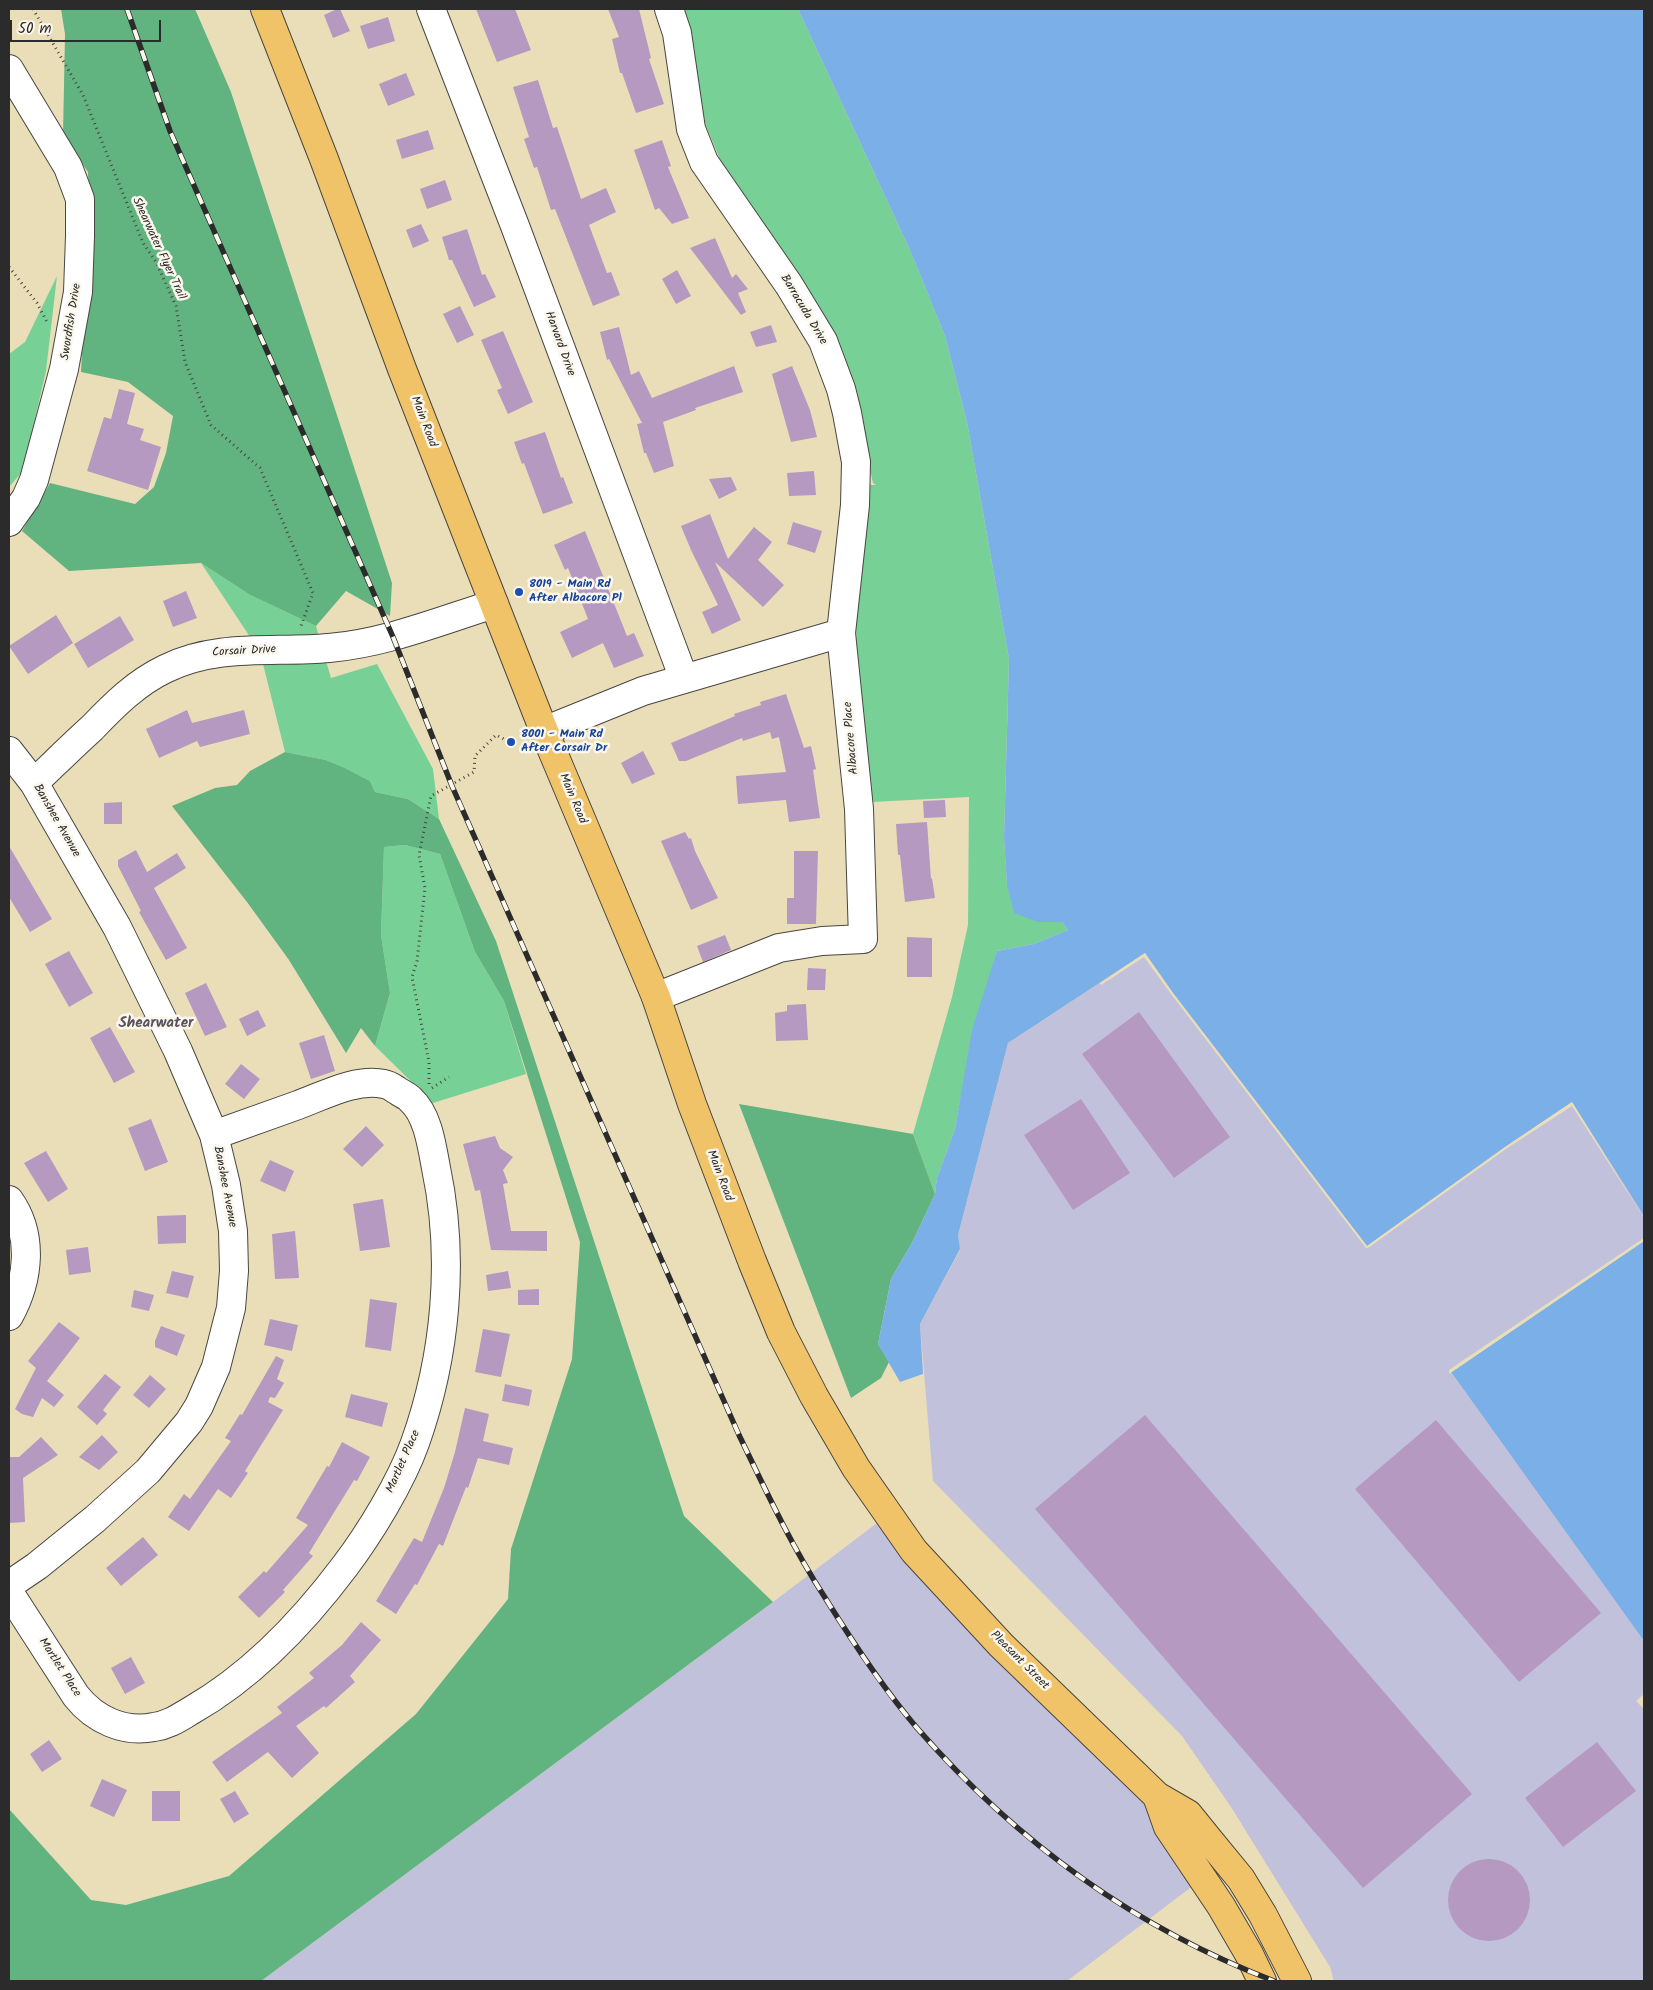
<!DOCTYPE html>
<style>
body{margin:0}
#map{position:relative;width:1653px;height:1990px;overflow:hidden;background:#eadeb9;font-family:Kalam,sans-serif}
canvas{display:block}
.frame{position:absolute;inset:0;border:10px solid #2b2b2b;pointer-events:none}
.scale{position:absolute;left:10px;top:20px;width:151px;height:22px;box-sizing:border-box;border:2px solid #2b2b2b;border-top:0;padding-left:6px;font-size:15px;line-height:18px;white-space:nowrap;color:#2b2b2b;-webkit-text-stroke:4px #fbf7ec;paint-order:stroke}
</style>
<div id="map">
<canvas width="1653" height="1990"></canvas>
<div class="frame"></div>
<div class="scale">50 m</div>
</div>
<script>
const context = document.querySelector('canvas').getContext('2d');
context.lineJoin = 'round';
function fill(path, color) {
  context.fillStyle = color;
  context.fill(path, 'evenodd');
}
function stroke(path, color, width, dash) {
  context.strokeStyle = color;
  context.lineWidth = width;
  context.lineCap = dash ? 'butt' : 'round';
  context.setLineDash(dash || []);
  context.stroke(path);
}
function drawText(font, color, halo, rows, align = 'center') {
  context.font = font + ' Kalam,sans-serif';
  context.lineWidth = 5;
  context.setLineDash([]);
  context.textBaseline = 'middle';
  context.strokeStyle = halo;
  context.fillStyle = color;
  for (const [text, x, y, turn = 0] of rows) {
    context.save();
    context.translate(x, y);
    context.rotate((+turn || 0) * Math.PI / 180);
    context.textAlign = isNaN(turn) ? turn : align;
    if (halo) context.strokeText(text, 0, 0);
    context.fillText(text, 0, 0);
    context.restore();
  }
}
fill(new Path2D(`
 M 1145,953 L 1572,1102 L 1644,1216 L 1644,1241 L 1451,1372 L 1644,1641 L 1644,1694 L 1636,1701 L 1644,1709 L 1644,1981 L 1334,1981 L 1330,1967 L 1231,1807 L 1182,1736 L 933,1481 L 920,1324 L 960,1250 L 958,1235 L 1008,1043 Z
 M 894,1510 L 1206,1876 L 1067,1981 L 261,1981 L 773,1602 Z`), '#c2c1dc');
fill(new Path2D(`
 M 681,9 L 798,9 L 910,250 L 945,336 L 967,422 L 1009,659 L 1004,838 L 1007,885 L 1038,922 L 1062,922 L 1068,930 L 1034,944 L 997,951 L 961,1096 L 955,1129 L 937,1178 L 935,1194 L 913,1134 L 952,997 L 968,925 L 969,797 L 872,802 L 858,717 L 856,620 L 866,485 L 876,485 L 873,483 L 867,457 L 730,183 L 706,126 Z
 M 57,276 L 46,371 L 23,471 L 9,487 L 9,354 L 25,342 Z
 M 201,563 L 250,595 L 316,626 L 331,678 L 377,664 L 433,769 L 439,819 L 408,799 L 375,792 L 370,781 L 345,768 L 326,760 L 285,752 L 260,652 Z
 M 405,845 L 440,854 L 475,952 L 504,1001 L 526,1074 L 433,1103 L 375,1046 L 390,993 L 381,935 L 384,847 Z`), '#77d197');
fill(new Path2D(`
 M 61,9 L 195,9 L 231,92 L 392,583 L 390,616 L 346,591 L 316,626 L 250,595 L 201,563 L 69,571 L 22,531 L 50,483 L 135,504 L 154,487 L 166,453 L 173,416 L 128,382 L 81,372 L 89,210 L 88,172 L 63,135 L 65,34 Z
 M 285,752 L 326,760 L 345,768 L 370,781 L 375,792 L 408,799 L 439,819 L 496,941 L 684,1516 L 773,1602 L 261,1981 L 9,1981 L 9,1809 L 91,1900 L 126,1905 L 229,1876 L 416,1714 L 508,1599 L 511,1549 L 572,1359 L 580,1242 L 504,1001 L 475,952 L 440,854 L 405,845 L 384,847 L 381,935 L 390,993 L 375,1046 L 361,1028 L 346,1053 L 289,960 L 247,902 L 172,806 L 215,788 L 237,785 L 250,771 Z
 M 739,1104 L 913,1134 L 935,1194 L 913,1241 L 891,1279 L 878,1344 L 889,1362 L 881,1378 L 851,1398 Z`), '#61b380');
fill(new Path2D(`
 M 798,9 L 1644,9 L 1644,1216 L 1572,1102 L 1505,1147 L 1367,1246 L 1173,993 L 1145,953 L 1008,1043 L 958,1235 L 960,1249 L 920,1324 L 923,1374 L 900,1382 L 878,1344 L 891,1279 L 913,1241 L 935,1194 L 937,1178 L 955,1129 L 972,1030 L 997,951 L 1034,944 L 1068,930 L 1062,922 L 1038,922 L 1014,913 L 1007,885 L 1004,838 L 1009,659 L 967,422 L 945,336 L 910,250 Z
 M 1644,1241 L 1644,1641 L 1451,1372 Z`), '#7aafe7');
fill(new Path2D(`
 M 1145,953 L 1173,993 L 1367,1246 L 1505,1147 L 1572,1102 L 1644,1218 L 1572,1106 L 1506,1149 L 1368,1248 L 1366,1248 L 1171,994 L 1144,957 L 1101,985 L 1100,983 Z
 M 1644,1238 L 1644,1241 L 1449,1374 L 1449,1370 Z`), '#eadeb9');
fill(new Path2D(`
 M 337,9 L 340,9 L 350,31 L 333,38 L 324,15 Z
 M 476,9 L 515,9 L 531,50 L 497,62 Z
 M 608,9 L 639,9 L 651,58 L 649,59 L 664,104 L 636,113 L 622,73 L 620,73 L 612,39 L 619,37 Z
 M 388,17 L 395,41 L 368,49 L 360,26 Z
 M 406,73 L 415,95 L 388,106 L 379,84 Z
 M 538,80 L 553,128 L 557,127 L 581,199 L 606,188 L 616,212 L 589,225 L 607,273 L 611,272 L 620,295 L 593,306 L 555,209 L 551,210 L 537,167 L 534,168 L 524,139 L 529,137 L 513,87 Z
 M 428,130 L 434,149 L 402,159 L 396,140 Z
 M 662,140 L 671,166 L 668,167 L 689,218 L 672,224 L 659,208 L 655,210 L 634,150 Z
 M 445,180 L 452,200 L 427,209 L 420,189 Z
 M 421,224 L 429,241 L 413,248 L 406,230 Z
 M 467,229 L 482,275 L 485,274 L 496,297 L 474,307 L 452,260 L 449,260 L 442,237 Z
 M 715,238 L 732,278 L 736,274 L 748,289 L 738,293 L 746,312 L 741,315 L 690,248 Z
 M 677,270 L 691,296 L 676,304 L 662,279 Z
 M 460,306 L 474,335 L 457,343 L 443,314 Z
 M 771,325 L 777,342 L 756,347 L 750,332 Z
 M 619,327 L 631,375 L 639,371 L 652,398 L 734,366 L 743,392 L 695,408 L 696,410 L 663,422 L 674,466 L 654,473 L 646,453 L 644,453 L 637,424 L 642,423 L 609,359 L 607,360 L 600,332 Z
 M 503,331 L 533,402 L 508,414 L 497,390 L 502,388 L 481,340 Z
 M 792,366 L 810,410 L 817,437 L 791,442 L 772,374 Z
 M 119,389 L 135,393 L 127,424 L 144,429 L 140,440 L 161,447 L 148,490 L 87,471 L 104,417 L 111,419 Z
 M 545,432 L 561,478 L 563,477 L 573,503 L 543,514 L 524,463 L 522,464 L 514,442 Z
 M 814,471 L 816,495 L 789,496 L 787,473 Z
 M 731,477 L 737,490 L 719,499 L 709,479 Z
 M 710,514 L 728,559 L 754,527 L 772,542 L 758,560 L 784,585 L 763,607 L 715,562 L 741,620 L 712,634 L 702,612 L 718,605 L 691,550 L 681,526 Z
 M 793,522 L 822,531 L 815,553 L 787,544 Z
 M 585,531 L 627,636 L 634,633 L 644,656 L 614,668 L 603,643 L 572,658 L 560,632 L 588,619 L 568,568 L 565,570 L 554,545 Z
 M 186,591 L 197,618 L 173,627 L 163,601 Z
 M 56,615 L 73,643 L 28,674 L 9,646 Z
 M 120,616 L 134,640 L 88,668 L 74,644 Z
 M 786,694 L 804,748 L 811,746 L 816,769 L 813,770 L 820,818 L 789,822 L 786,800 L 738,804 L 736,776 L 786,772 L 779,737 L 772,739 L 770,732 L 743,741 L 742,738 L 686,761 L 679,761 L 671,743 L 735,716 L 734,714 L 761,705 L 760,702 Z
 M 187,710 L 192,723 L 244,710 L 250,734 L 200,747 L 197,741 L 159,758 L 146,729 Z
 M 643,751 L 655,774 L 632,784 L 621,763 Z
 M 945,800 L 946,817 L 924,818 L 923,801 Z
 M 122,802 L 122,824 L 104,824 L 104,803 Z
 M 927,822 L 931,879 L 932,878 L 935,898 L 905,902 L 900,855 L 898,855 L 896,824 Z
 M 685,832 L 689,839 L 691,838 L 695,851 L 718,898 L 691,910 L 661,841 Z
 M 9,846 L 52,919 L 30,932 L 9,897 Z
 M 136,850 L 147,872 L 177,853 L 186,868 L 154,888 L 187,948 L 166,960 L 139,912 L 141,911 L 118,866 L 118,860 Z
 M 794,851 L 818,851 L 816,924 L 787,924 L 787,898 L 794,898 Z
 M 725,935 L 731,950 L 703,962 L 697,946 Z
 M 907,937 L 932,938 L 932,977 L 907,977 Z
 M 69,951 L 93,993 L 69,1007 L 45,964 Z
 M 808,968 L 826,969 L 825,990 L 807,990 Z
 M 206,983 L 227,1027 L 205,1036 L 185,993 Z
 M 806,1004 L 808,1040 L 776,1041 L 775,1013 L 787,1011 L 787,1005 Z
 M 258,1010 L 266,1026 L 247,1036 L 239,1019 Z
 M 1139,1012 L 1230,1137 L 1174,1178 L 1082,1054 Z
 M 110,1027 L 135,1072 L 114,1083 L 90,1038 Z
 M 324,1035 L 335,1071 L 311,1079 L 299,1043 Z
 M 241,1064 L 260,1079 L 244,1099 L 225,1084 Z
 M 1081,1099 L 1130,1173 L 1073,1210 L 1024,1135 Z
 M 151,1119 L 168,1162 L 145,1171 L 128,1128 Z
 M 366,1126 L 384,1145 L 362,1167 L 343,1149 Z
 M 495,1136 L 500,1148 L 513,1157 L 503,1170 L 508,1183 L 503,1184 L 511,1231 L 547,1231 L 547,1251 L 491,1250 L 480,1190 L 475,1191 L 463,1144 Z
 M 46,1151 L 68,1189 L 48,1202 L 24,1163 Z
 M 270,1160 L 294,1171 L 285,1192 L 260,1181 Z
 M 383,1199 L 390,1247 L 360,1251 L 353,1204 Z
 M 186,1215 L 186,1243 L 158,1244 L 157,1216 Z
 M 295,1231 L 299,1278 L 275,1279 L 272,1234 Z
 M 88,1247 L 91,1272 L 69,1275 L 66,1250 Z
 M 172,1271 L 194,1276 L 188,1298 L 166,1293 Z
 M 508,1271 L 511,1288 L 488,1291 L 486,1275 Z
 M 539,1289 L 539,1305 L 518,1305 L 518,1290 Z
 M 134,1290 L 154,1295 L 149,1311 L 131,1307 Z
 M 370,1299 L 397,1303 L 391,1351 L 365,1347 Z
 M 270,1319 L 298,1325 L 292,1351 L 264,1345 Z
 M 59,1322 L 80,1338 L 47,1381 L 64,1395 L 54,1407 L 42,1398 L 33,1417 L 22,1414 L 15,1409 L 36,1368 L 28,1361 Z
 M 161,1326 L 185,1335 L 177,1356 L 155,1347 L 155,1341 Z
 M 483,1329 L 510,1334 L 501,1377 L 475,1372 Z
 M 276,1356 L 284,1360 L 277,1379 L 284,1383 L 275,1398 L 270,1397 L 268,1402 L 283,1410 L 245,1471 L 248,1473 L 231,1498 L 218,1489 L 189,1531 L 168,1517 L 184,1494 L 190,1499 L 231,1441 L 225,1438 L 240,1414 L 242,1415 Z
 M 105,1374 L 121,1387 L 103,1410 L 107,1414 L 97,1425 L 77,1407 Z
 M 150,1375 L 166,1389 L 149,1408 L 133,1395 Z
 M 505,1384 L 532,1390 L 529,1406 L 502,1401 Z
 M 351,1394 L 388,1403 L 382,1427 L 345,1417 Z
 M 465,1408 L 489,1414 L 483,1441 L 513,1448 L 509,1465 L 478,1458 L 468,1488 L 466,1487 L 443,1546 L 439,1544 L 417,1585 L 415,1584 L 396,1614 L 376,1601 L 414,1538 L 422,1542 L 444,1488 L 455,1452 Z
 M 1145,1415 L 1472,1794 L 1363,1888 L 1035,1509 Z
 M 1436,1420 L 1601,1613 L 1519,1682 L 1355,1489 Z
 M 102,1435 L 118,1452 L 99,1470 L 79,1457 Z
 M 41,1437 L 58,1455 L 23,1478 L 25,1522 L 9,1523 L 9,1457 L 19,1457 Z
 M 342,1442 L 370,1457 L 357,1481 L 354,1480 L 309,1553 L 313,1556 L 283,1590 L 285,1592 L 259,1618 L 238,1597 L 264,1571 L 266,1573 L 308,1525 L 296,1518 L 327,1466 L 329,1467 Z
 M 143,1537 L 158,1555 L 121,1586 L 106,1568 Z
 M 361,1622 L 381,1640 L 350,1676 L 355,1682 L 326,1708 L 324,1706 L 296,1726 L 319,1753 L 292,1778 L 268,1752 L 227,1782 L 212,1762 L 282,1713 L 277,1707 L 314,1678 L 309,1673 L 342,1645 Z
 M 131,1657 L 145,1683 L 125,1694 L 111,1668 Z
 M 49,1740 L 62,1759 L 42,1772 L 30,1754 Z
 M 1597,1742 L 1636,1791 L 1563,1847 L 1525,1798 Z
 M 102,1779 L 127,1790 L 114,1817 L 90,1806 Z
 M 152,1791 L 180,1791 L 180,1821 L 152,1821 Z
 M 235,1791 L 249,1814 L 234,1823 L 220,1799 Z
 M1448 1900a41 41 0 1 1 82 0a41 41 0 1 1-82 0Z`), '#b599c0');
const minor = new Path2D(`
 M 431,9 L 515,226 L 684,679
 M 9,69 L 68,167 L 80,199 L 80,236 L 78,292 L 64,369 L 34,480 L 26,498 L 9,522
 M 544,731 L 643,691 L 841,633
 M 9,751 L 34,783 L 117,927 L 178,1051 L 214,1135 L 226,1185 L 233,1231 L 234,1271 L 231,1308 L 216,1367 L 199,1406 L 189,1422 L 148,1471 L 95,1519 L 37,1566 L 9,1585
 M 34,783 C 53,765 72,746 92,728 C 114,705 136,683 165,669 C 217,643 274,653 329,648 C 386,643 440,621 494,604
 M 656,997 L 779,948 L 822,941 L 863,939 L 859,809 L 841,633 L 855,505 L 856,462 L 847,413 L 841,389 L 823,341 L 789,285 L 704,162 L 691,129 L 677,33 L 669,9
 M 9,1200 C 34,1235 29,1280 9,1316
 M 9,1592 L 76,1696 C 95,1720 124,1733 154,1727 C 169,1725 180,1717 192,1710 C 253,1675 303,1622 345,1566 C 370,1533 401,1482 415,1443 C 446,1356 455,1258 436,1168 C 432,1147 428,1115 411,1100 C 408,1096 402,1094 398,1091 C 393,1088 390,1085 384,1084 C 356,1078 325,1095 298,1105 C 270,1115 242,1125 214,1135`);
const major = new Path2D(`
 M 265,9 L 324,159 L 402,369 L 544,731 L 656,997 L 692,1104 L 752,1261 L 781,1332 L 814,1396 L 856,1468 L 914,1551 L 1001,1645 L 1157,1796 L 1188,1814 L 1209,1840 L 1241,1879 L 1263,1915 L 1297,1981
 M 1157,1796 L 1168,1827 L 1221,1906 L 1249,1954 L 1262,1981`);
stroke(minor, '#484640', 30);
stroke(major, '#484640', 30);
stroke(new Path2D(`
 M 33,9 L 83,95 L 143,243 L 156,262 L 176,306 L 185,362 L 211,425 L 260,468 L 313,593 L 301,626
 M 9,267 L 37,303 L 48,324
 M 429,1084 L 429,1062 L 412,977 L 417,961 L 425,888 L 419,855 L 431,796 L 474,772 L 475,756 L 496,735 L 504,739
 M 432,1088 L 449,1077`), '#484640', 3, [1, 4]);
stroke(minor, '#fff', 28);
stroke(major, '#f1c369', 28);
const rail = new Path2D(`
 M 127,9 L 170,131 L 393,637 L 452,786 L 739,1435 C 765,1489 791,1545 824,1596 C 852,1641 882,1687 917,1728 C 1016,1841 1133,1927 1274,1981`);
stroke(rail, '#2b2b2b', 5.5);
stroke(rail, '#fbf7ec', 4, [11]);
for (const [x, y, r, color] of [
 [519,592,5,"#1a4fb4"],
 [511,742,5,"#1a4fb4"]
]) {
  const dot = new Path2D();
  dot.arc(x, y, r, 0, 2 * Math.PI);
  context.fillStyle = color;
  context.fill(dot);
  stroke(dot, '#fbf7ec', 2);
}
drawText('12px', '#2b2b2b', '#fbf7ec', [
 ["Shearwater Flyer Trail",158,249,65],
 ["Barracuda Drive",803,310,59],
 ["Swordfish Drive",72,322,-81],
 ["Harvard Drive",559,344,70],
 ["Main Road",423,422,69],
 ["Corsair Drive",244,652,-3],
 ["Albacore Place",852,738,-95],
 ["Main Road",572,799,67],
 ["Banshee Avenue",56,821,60],
 ["Main Road",719,1176,69],
 ["Banshee Avenue",224,1187,79],
 ["Martlet Place",404,1462,-66],
 ["Pleasant Street",1019,1661,45],
 ["Martlet Place",59,1668,57]
]);
drawText('bold 12px', '#164399', '#fbf7ec', [
 ["8019 - Main Rd",529,585],
 ["After Albacore Pl",529,599],
 ["8001 - Main Rd",521,735],
 ["After Corsair Dr",521,749]
], 'left');
drawText('bold 15px', '#5b525f', '#fbf7ec', [
 ["Shearwater",156,1024]
]);
</script>
